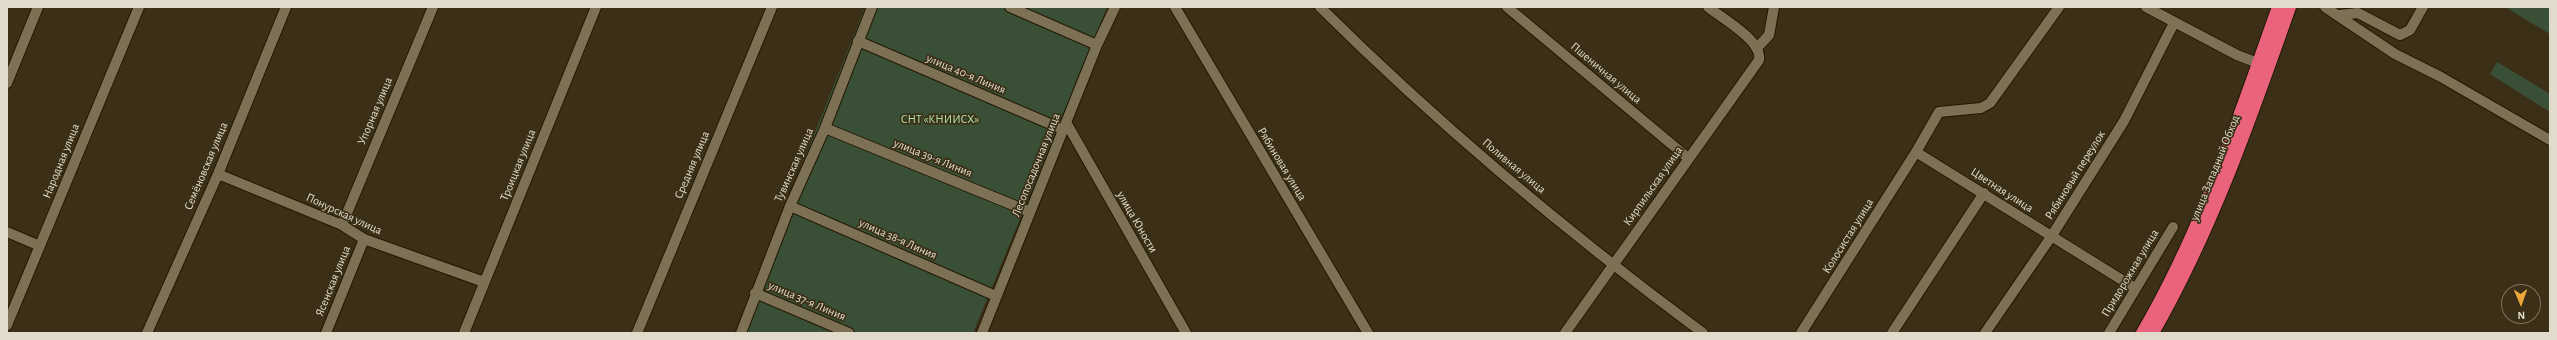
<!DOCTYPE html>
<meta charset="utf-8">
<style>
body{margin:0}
#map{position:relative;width:2557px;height:340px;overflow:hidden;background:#3b3017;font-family:"Alegreya Sans",sans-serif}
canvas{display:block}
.frame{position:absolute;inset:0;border:8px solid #e2dbcc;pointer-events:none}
.north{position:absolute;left:2501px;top:284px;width:40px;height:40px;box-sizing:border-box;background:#3b3017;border:1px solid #7e745f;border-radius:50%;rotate:178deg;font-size:11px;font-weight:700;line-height:16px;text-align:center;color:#e2dbcc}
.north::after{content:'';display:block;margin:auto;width:14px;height:18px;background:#eda83b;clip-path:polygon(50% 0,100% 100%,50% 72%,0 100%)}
</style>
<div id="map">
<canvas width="2557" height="340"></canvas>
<div class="frame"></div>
<div class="north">N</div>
</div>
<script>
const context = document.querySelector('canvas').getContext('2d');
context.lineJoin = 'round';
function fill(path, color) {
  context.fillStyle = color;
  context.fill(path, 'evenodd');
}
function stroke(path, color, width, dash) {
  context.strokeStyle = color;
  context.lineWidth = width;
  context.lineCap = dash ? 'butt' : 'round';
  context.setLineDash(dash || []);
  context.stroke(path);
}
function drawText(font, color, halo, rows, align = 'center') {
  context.font = font + ' "Alegreya Sans",sans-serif';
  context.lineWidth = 3.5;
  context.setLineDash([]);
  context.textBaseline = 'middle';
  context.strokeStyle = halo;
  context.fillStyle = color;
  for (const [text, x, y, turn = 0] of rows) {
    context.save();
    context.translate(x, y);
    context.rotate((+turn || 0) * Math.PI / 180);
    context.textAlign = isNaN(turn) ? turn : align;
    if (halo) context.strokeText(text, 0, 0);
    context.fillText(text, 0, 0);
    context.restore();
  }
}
fill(new Path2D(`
 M 865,7 L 1107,7 L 973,333 L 735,333 Z
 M 2505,7 L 2550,7 L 2550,34 Z
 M 2497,62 L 2550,94 L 2550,112 L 2490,74 Z`), '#395037');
const minor = new Path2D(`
 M 1010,7 L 1097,45
 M 1175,7 L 1368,333
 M 1320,7 C 1439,125 1568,233 1703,333
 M 1507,7 L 1688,158
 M 2146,7 L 2237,55 L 2258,63
 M 2325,7 L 2395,54 L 2441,77 L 2550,140
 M 2339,15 L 2358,13 L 2400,35 L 2410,30 L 2423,7
 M 858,41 L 1064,130
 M 1758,47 L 1769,35 L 1774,7
 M 7,83 L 38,7
 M 1067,124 L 1186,333
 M 825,128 L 1030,212
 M 1916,152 L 2135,288
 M 218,174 L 342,225 L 364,239 L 484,282
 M 790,206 L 996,296
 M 342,225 L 433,7
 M 7,232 L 40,246
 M 755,293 L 849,333
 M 7,325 L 139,7
 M 147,333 L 218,174 L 286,7
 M 326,333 L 364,239
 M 464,333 L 596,7
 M 637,333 L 772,7
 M 741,333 L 790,206 L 825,128 L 872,7
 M 982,333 L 1097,45 L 1115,7
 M 1565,333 L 1759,60 C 1763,41 1722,18 1708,7
 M 1801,333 L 1916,152 L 1939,112 L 1981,108 L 1990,103 L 2059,7
 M 1892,333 L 1984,193
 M 1985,333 L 2051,237 L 2124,121 L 2174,23
 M 2109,333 L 2173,227`);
const highway = new Path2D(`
 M 2142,333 C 2202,231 2238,118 2278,7
 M 2153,333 C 2212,230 2251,118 2290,7`);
stroke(minor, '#221701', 12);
stroke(highway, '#221701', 14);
stroke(minor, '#7c7055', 10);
stroke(highway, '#ea637c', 12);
drawText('12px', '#e2dbcc', '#3b3017', [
 ["Пшеничная улица",1606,73,40],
 ["улица 40-я Линия",966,74,23],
 ["Упорная улица",375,111,-67],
 ["улица 39-я Линия",933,158,22],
 ["Народная улица",61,161,-68],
 ["Рябиновая улица",1282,164,59],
 ["Троицкая улица",518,165,-68],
 ["Средняя улица",692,165,-67],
 ["Тувинская улица",794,165,-66],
 ["Лесопосадочная улица",1036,165,-68],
 ["Семёновская улица",206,166,-67],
 ["Поливная улица",1514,166,40],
 ["улица Западный Обход",2215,168,-68],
 ["Рябиновый переулок",2075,175,-58],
 ["Кирпильская улица",1653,186,-55],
 ["Цветная улица",2002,190,33],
 ["Понурская улица",344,214,25],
 ["улица Юности",1137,222,60],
 ["Колосистая улица",1848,236,-58],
 ["улица 38-я Линия",898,239,24],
 ["Придорожная улица",2130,273,-59],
 ["Ясенская улица",333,281,-68],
 ["улица 37-я Линия",807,301,23]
]);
drawText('12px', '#b0e3ac', '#3b3017', [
 ["СНТ «КНИИСХ»",940,119]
]);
</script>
